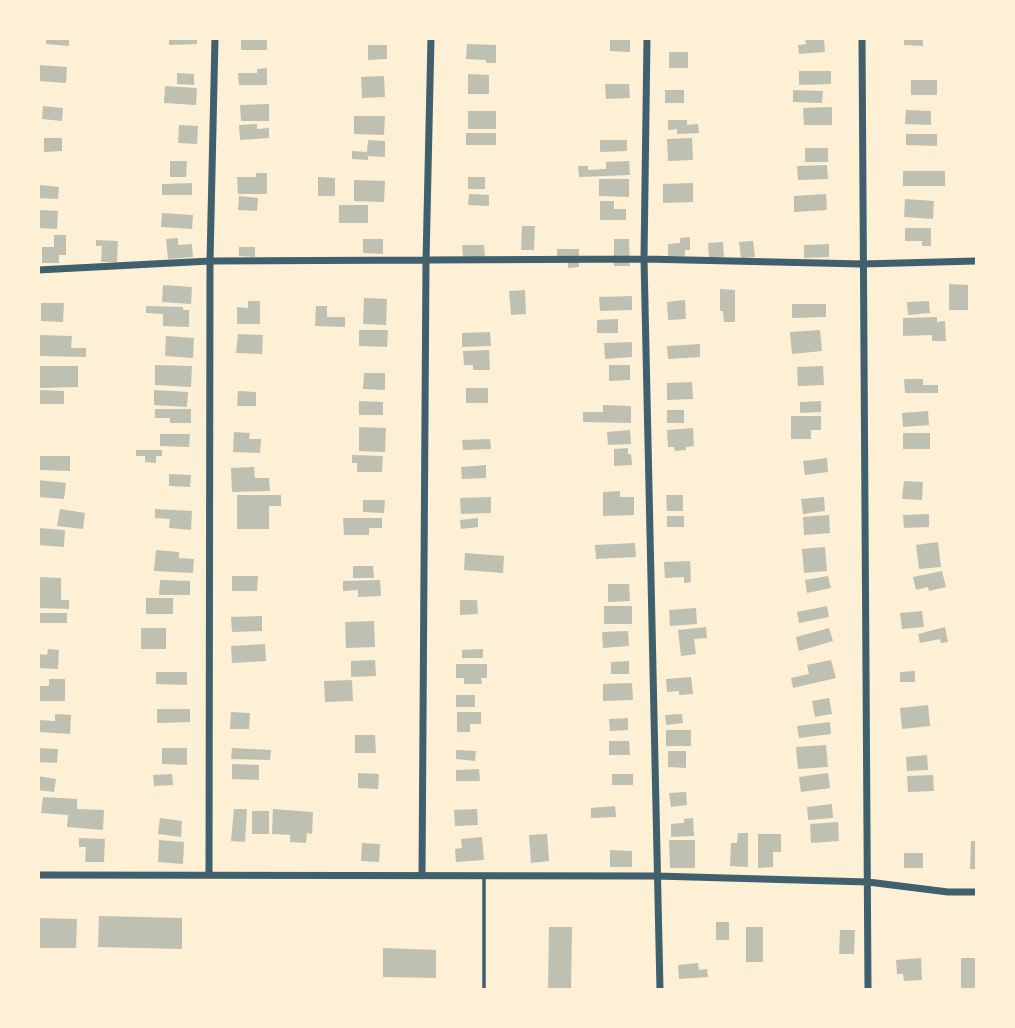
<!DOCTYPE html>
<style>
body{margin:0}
#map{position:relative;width:1015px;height:1028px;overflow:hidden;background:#fdf0d5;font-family:"PT Sans",sans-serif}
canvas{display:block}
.frame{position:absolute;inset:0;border:40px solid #fdf0d5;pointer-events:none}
</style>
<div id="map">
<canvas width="1015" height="1028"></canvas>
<div class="frame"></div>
</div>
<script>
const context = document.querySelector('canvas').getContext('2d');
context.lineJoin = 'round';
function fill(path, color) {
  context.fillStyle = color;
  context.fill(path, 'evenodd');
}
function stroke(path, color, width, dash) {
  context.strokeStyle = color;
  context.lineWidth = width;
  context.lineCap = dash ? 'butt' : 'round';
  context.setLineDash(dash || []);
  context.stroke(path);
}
fill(new Path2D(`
 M 46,38 L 69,38 L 69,46 L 46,44 Z
 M 169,38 L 197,38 L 197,44 L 169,45 Z
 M 241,38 L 267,38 L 267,50 L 241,50 Z
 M 805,38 L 824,38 L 825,52 L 799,54 L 798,45 L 806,44 Z
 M 904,38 L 923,38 L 923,46 L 904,45 Z
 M 610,39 L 630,39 L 630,52 L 610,51 Z
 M 467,44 L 496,45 L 496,63 L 486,63 L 486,60 L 466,59 Z
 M 368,45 L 387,45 L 387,59 L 368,60 Z
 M 669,52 L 688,52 L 688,68 L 669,68 Z
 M 38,65 L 67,67 L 66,83 L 38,81 Z
 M 267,68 L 267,85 L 239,85 L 238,73 L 257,73 L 257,69 Z
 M 799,71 L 831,71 L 831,84 L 799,85 Z
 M 177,73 L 194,74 L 194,85 L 177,84 Z
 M 468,74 L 489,75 L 489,94 L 468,94 Z
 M 384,76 L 385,97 L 362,98 L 361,77 Z
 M 911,80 L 937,80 L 937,95 L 911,95 Z
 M 605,84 L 629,84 L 630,98 L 606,99 Z
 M 165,86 L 197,88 L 196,105 L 164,103 Z
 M 665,90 L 684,90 L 684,103 L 665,103 Z
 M 793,90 L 823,91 L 822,103 L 793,102 Z
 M 269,104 L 269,121 L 241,121 L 240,105 Z
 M 43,106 L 63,108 L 62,121 L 42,119 Z
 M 832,107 L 832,125 L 804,125 L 803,108 Z
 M 906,110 L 931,111 L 931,125 L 905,124 Z
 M 468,111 L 496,111 L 496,129 L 468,129 Z
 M 354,116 L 385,116 L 384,135 L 354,134 Z
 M 668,120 L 687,120 L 687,125 L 698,124 L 699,133 L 677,134 L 677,129 L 668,130 Z
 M 257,124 L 257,129 L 269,128 L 269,138 L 240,140 L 239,125 Z
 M 179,125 L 198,126 L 197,144 L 178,143 Z
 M 466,133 L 496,133 L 496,145 L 466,145 Z
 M 906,134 L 937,134 L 937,146 L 906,145 Z
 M 44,138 L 62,138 L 62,151 L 44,152 Z
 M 692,138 L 693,160 L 668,161 L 667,139 Z
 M 368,140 L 385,141 L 385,157 L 368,156 L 368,160 L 352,159 L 352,151 L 367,152 Z
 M 600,140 L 627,140 L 627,151 L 600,152 Z
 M 805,148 L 828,148 L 828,162 L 805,162 Z
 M 170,161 L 187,161 L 186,177 L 170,177 Z
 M 629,161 L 630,175 L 579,177 L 578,166 L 588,166 L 588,170 L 606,169 L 606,162 Z
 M 827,165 L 828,179 L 798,180 L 797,166 Z
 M 903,171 L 945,171 L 945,186 L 903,186 Z
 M 256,173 L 267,173 L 267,194 L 238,194 L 237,177 L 256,177 Z
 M 318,177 L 335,178 L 335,196 L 318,196 Z
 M 468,177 L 485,177 L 485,189 L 468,189 Z
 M 599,179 L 629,179 L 629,197 L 599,196 Z
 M 354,180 L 385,181 L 384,202 L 354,201 Z
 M 192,183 L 192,195 L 162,195 L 162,184 Z
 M 693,183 L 693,202 L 663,203 L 663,184 Z
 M 40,185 L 59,187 L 58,199 L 39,198 Z
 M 469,194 L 489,195 L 489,206 L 468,205 Z
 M 826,194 L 827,210 L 794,212 L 794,196 Z
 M 239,196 L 258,198 L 257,211 L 238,210 Z
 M 905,199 L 934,201 L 933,219 L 904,217 Z
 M 600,201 L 614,201 L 614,209 L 626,209 L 626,220 L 600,220 Z
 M 339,205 L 368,205 L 368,223 L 339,223 Z
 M 39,210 L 58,211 L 57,229 L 39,228 Z
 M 162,213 L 193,215 L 192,229 L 161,227 Z
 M 522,226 L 535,226 L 534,250 L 521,250 Z
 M 905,228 L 931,228 L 931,246 L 922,246 L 922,241 L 905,241 Z
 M 54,235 L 66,235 L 66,255 L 59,255 L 59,263 L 42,263 L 42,247 L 54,247 Z
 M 690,237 L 690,250 L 685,250 L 685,256 L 668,257 L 668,244 L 680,243 L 680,238 Z
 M 178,238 L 178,245 L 192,244 L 193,257 L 168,259 L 166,239 Z
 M 363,239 L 383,239 L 383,254 L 363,253 Z
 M 614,239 L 629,239 L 630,266 L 614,266 Z
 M 96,240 L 118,241 L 117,262 L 101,262 L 102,246 L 96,246 Z
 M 753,241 L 755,257 L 741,258 L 739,242 Z
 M 723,242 L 724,257 L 709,258 L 708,243 Z
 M 829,244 L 829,257 L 804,258 L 804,245 Z
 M 462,245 L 484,245 L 485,257 L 463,257 Z
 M 239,247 L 255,247 L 255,257 L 239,256 Z
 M 557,249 L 579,249 L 579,267 L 568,268 L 568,262 L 557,262 Z
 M 949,284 L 968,285 L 968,310 L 949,310 Z
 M 163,285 L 192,287 L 191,304 L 162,302 Z
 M 720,289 L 735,290 L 735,322 L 724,322 L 723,311 L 720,311 Z
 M 525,290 L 526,314 L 511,315 L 509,291 Z
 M 632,296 L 632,310 L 600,311 L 599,297 Z
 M 364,298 L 387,299 L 386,325 L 363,324 Z
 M 685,300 L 686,319 L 668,320 L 667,302 Z
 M 248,301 L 260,301 L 260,324 L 237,324 L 237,307 L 248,308 Z
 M 929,301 L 930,313 L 908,315 L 907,302 Z
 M 41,303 L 64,303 L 63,322 L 41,321 Z
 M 792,304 L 826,304 L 826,317 L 792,318 Z
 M 146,306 L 183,307 L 183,310 L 189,310 L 189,327 L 163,326 L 163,314 L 146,313 Z
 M 316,306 L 327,306 L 327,317 L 345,317 L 345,327 L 315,326 Z
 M 937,317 L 937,322 L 945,321 L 946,341 L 932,341 L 932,335 L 903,336 L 903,318 Z
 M 618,319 L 618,333 L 597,333 L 597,320 Z
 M 359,330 L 388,330 L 387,347 L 359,346 Z
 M 820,330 L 822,351 L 792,354 L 790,332 Z
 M 490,332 L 491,346 L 462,347 L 462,333 Z
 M 238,334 L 263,335 L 262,354 L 236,353 Z
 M 39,335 L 72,336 L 71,348 L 86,348 L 86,357 L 39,356 Z
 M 166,336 L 194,338 L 193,358 L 165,356 Z
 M 632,342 L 632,357 L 605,359 L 604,343 Z
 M 700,344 L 700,357 L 668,359 L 667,346 Z
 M 489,350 L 490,370 L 473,370 L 473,365 L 464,365 L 463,351 Z
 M 155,365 L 192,366 L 191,387 L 155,385 Z
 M 609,365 L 630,365 L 630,380 L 609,381 Z
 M 38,366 L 78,366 L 78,387 L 39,388 Z
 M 823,366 L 824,385 L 798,386 L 797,367 Z
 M 364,373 L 385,373 L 385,390 L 363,389 Z
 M 904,379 L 923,379 L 923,385 L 938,385 L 938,393 L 905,393 Z
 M 692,382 L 693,399 L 667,400 L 667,383 Z
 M 466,388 L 488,388 L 488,403 L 466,403 Z
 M 38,390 L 64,391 L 64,404 L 38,404 Z
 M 154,390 L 188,392 L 187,407 L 154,405 Z
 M 238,391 L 256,392 L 256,406 L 237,406 Z
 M 359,401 L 383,402 L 383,415 L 359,415 Z
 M 821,401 L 821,412 L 800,413 L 800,402 Z
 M 603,405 L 631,406 L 631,423 L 583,422 L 583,412 L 603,412 Z
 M 155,409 L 191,409 L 191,423 L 170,423 L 170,418 L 155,418 Z
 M 667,410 L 684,410 L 684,423 L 667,423 Z
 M 928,411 L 929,425 L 903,427 L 902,413 Z
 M 791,416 L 821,416 L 821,430 L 811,430 L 811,439 L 791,439 Z
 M 359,427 L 386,428 L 385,452 L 359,451 Z
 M 693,428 L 694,446 L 686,447 L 686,450 L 675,451 L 674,447 L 668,447 L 667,430 Z
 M 630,430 L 631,444 L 608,445 L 607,432 Z
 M 234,432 L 250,433 L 249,439 L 261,439 L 260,453 L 233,452 Z
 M 903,433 L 930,433 L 930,449 L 903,449 Z
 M 160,434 L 190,434 L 189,447 L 160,446 Z
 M 490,439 L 491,449 L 463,450 L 462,440 Z
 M 628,448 L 628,454 L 631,454 L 632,465 L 614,466 L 614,449 Z
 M 136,450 L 162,450 L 162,456 L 156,456 L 156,463 L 145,462 L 145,456 L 136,456 Z
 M 352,455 L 383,456 L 382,472 L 357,472 L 357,463 L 352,463 Z
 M 39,456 L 70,456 L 70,471 L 39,470 Z
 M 827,458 L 828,472 L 805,475 L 803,461 Z
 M 486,465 L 486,478 L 462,479 L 461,467 Z
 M 254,467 L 255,478 L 269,478 L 270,491 L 232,492 L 231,468 Z
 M 169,474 L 191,475 L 190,487 L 169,486 Z
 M 38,480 L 66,483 L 64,499 L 38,497 Z
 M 904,481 L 923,482 L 922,500 L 902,499 Z
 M 620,491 L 620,497 L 634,497 L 634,515 L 603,516 L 603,492 Z
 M 237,495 L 281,495 L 281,506 L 269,506 L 269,529 L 237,529 Z
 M 666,495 L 683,495 L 683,511 L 667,511 Z
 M 491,497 L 491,513 L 461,514 L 460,498 Z
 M 824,497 L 825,511 L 803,514 L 801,499 Z
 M 363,500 L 385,500 L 384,513 L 363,512 Z
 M 60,509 L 85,513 L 83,529 L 57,526 Z
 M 155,509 L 192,511 L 191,530 L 169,528 L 170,519 L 155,518 Z
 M 929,514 L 929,527 L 904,528 L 903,515 Z
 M 829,515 L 830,533 L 804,535 L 803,517 Z
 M 667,516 L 684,516 L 684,527 L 667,527 Z
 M 343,518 L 382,518 L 382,528 L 369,528 L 369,535 L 344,535 Z
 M 478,518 L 478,527 L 461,529 L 460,520 Z
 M 38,528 L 65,530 L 64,547 L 38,545 Z
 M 938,542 L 941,567 L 919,569 L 916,545 Z
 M 635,543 L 636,557 L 596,559 L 595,545 Z
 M 825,547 L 827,571 L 804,573 L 802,549 Z
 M 156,550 L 179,552 L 179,558 L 194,559 L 193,573 L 154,571 Z
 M 465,553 L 504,556 L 503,573 L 464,570 Z
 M 690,561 L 691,582 L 684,583 L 684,577 L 665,578 L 664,562 Z
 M 353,566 L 373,566 L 374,578 L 353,578 Z
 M 942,571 L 946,587 L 929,591 L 928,587 L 916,590 L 913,577 Z
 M 232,576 L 258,576 L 257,591 L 232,591 Z
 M 828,576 L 831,588 L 807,593 L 805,580 Z
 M 38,577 L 61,578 L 61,600 L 69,600 L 69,609 L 38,608 Z
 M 160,580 L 190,581 L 190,595 L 159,595 Z
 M 380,580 L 381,596 L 358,597 L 358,590 L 343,591 L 343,581 Z
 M 608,584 L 629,584 L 630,601 L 608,602 Z
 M 146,598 L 173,598 L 173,614 L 146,614 Z
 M 460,600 L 477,600 L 478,614 L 460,615 Z
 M 604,606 L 632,606 L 632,624 L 604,624 Z
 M 827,606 L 829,617 L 799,623 L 797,612 Z
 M 696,608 L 697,624 L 670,626 L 669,610 Z
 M 922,611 L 924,627 L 902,629 L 900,613 Z
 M 38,613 L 67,613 L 67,623 L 38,623 Z
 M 262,616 L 262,631 L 232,632 L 231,617 Z
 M 374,621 L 375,647 L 346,648 L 345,622 Z
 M 706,627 L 707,638 L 694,639 L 696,654 L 681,656 L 678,630 Z
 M 945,627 L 948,642 L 941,643 L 940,639 L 920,643 L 918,634 Z
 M 141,628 L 166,628 L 166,649 L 141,649 Z
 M 829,628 L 833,641 L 799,651 L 796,637 Z
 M 628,631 L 629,646 L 603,648 L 602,632 Z
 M 265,644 L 266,661 L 232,663 L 231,646 Z
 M 48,649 L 59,650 L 58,669 L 39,668 L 40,654 L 47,655 Z
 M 483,649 L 483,658 L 462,658 L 462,650 Z
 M 375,660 L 376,676 L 351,677 L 351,661 Z
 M 831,660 L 836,678 L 793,688 L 791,678 L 809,674 L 807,665 Z
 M 629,661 L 629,674 L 611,674 L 611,662 Z
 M 456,664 L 487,664 L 487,678 L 481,678 L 482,684 L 464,684 L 464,678 L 456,678 Z
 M 915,671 L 915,682 L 900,682 L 900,672 Z
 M 156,672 L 187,672 L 187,685 L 156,684 Z
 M 691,677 L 693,694 L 679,695 L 679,691 L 667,692 L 666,679 Z
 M 49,679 L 65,679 L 65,701 L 38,701 L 38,686 L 49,686 Z
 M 352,680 L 353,701 L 325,702 L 324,681 Z
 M 632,683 L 633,700 L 603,701 L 603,684 Z
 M 456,695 L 475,695 L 475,707 L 456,707 Z
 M 829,698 L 832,714 L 815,717 L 812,701 Z
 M 928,705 L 930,726 L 902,729 L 900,708 Z
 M 157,709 L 190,709 L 190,722 L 157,723 Z
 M 231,712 L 250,713 L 249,729 L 230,729 Z
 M 457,712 L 481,712 L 481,724 L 470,724 L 470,732 L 457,732 Z
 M 55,714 L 71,715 L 70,734 L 38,732 L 38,720 L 55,721 Z
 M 682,714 L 683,723 L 666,725 L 665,715 Z
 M 628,718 L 628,730 L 610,731 L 609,719 Z
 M 830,722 L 831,734 L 799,738 L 797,726 Z
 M 666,730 L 691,730 L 691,746 L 666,746 Z
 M 355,735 L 375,735 L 376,753 L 355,753 Z
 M 609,741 L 629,741 L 630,755 L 609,755 Z
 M 826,745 L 828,767 L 798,769 L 796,747 Z
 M 38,748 L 58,749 L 57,763 L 38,762 Z
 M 162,748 L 187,748 L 187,765 L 162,764 Z
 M 232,748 L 271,750 L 270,760 L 231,759 Z
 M 456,750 L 476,751 L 475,761 L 456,759 Z
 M 668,751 L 686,751 L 686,768 L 668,767 Z
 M 927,755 L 928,770 L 907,771 L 906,757 Z
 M 232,764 L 259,765 L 259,780 L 232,779 Z
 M 479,769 L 480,781 L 456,781 L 456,770 Z
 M 358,773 L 379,774 L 378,789 L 358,788 Z
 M 828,773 L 830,788 L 801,792 L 799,777 Z
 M 172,774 L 173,785 L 154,786 L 153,775 Z
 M 612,774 L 633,774 L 633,785 L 612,785 Z
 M 933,775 L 934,791 L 908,792 L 907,776 Z
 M 38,776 L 56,779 L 54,792 L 38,790 Z
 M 686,792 L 687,805 L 671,807 L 669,793 Z
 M 43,797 L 77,799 L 77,809 L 104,810 L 103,830 L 67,827 L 68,815 L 41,813 Z
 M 832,804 L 833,818 L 808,820 L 807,807 Z
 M 615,806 L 616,817 L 591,818 L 591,808 Z
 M 234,809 L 247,809 L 245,842 L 231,841 Z
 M 273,809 L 313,812 L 312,834 L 307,833 L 306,843 L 290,842 L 290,835 L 272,834 Z
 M 477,809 L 478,825 L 455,826 L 454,810 Z
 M 252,811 L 269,811 L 269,834 L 252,834 Z
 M 160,818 L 182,821 L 181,837 L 158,834 Z
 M 693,818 L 694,836 L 671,837 L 671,824 L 684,823 L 684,819 Z
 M 838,822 L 839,841 L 811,843 L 810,824 Z
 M 738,833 L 748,833 L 748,867 L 730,866 L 731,843 L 737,843 Z
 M 547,834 L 549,861 L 531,863 L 529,835 Z
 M 758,834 L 781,834 L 781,852 L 773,852 L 773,867 L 758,868 Z
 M 482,837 L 484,860 L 456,862 L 455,849 L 462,848 L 461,839 Z
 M 79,838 L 105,839 L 104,862 L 85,862 L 86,847 L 79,847 Z
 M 159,840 L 184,842 L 183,864 L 158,862 Z
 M 669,840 L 695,840 L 695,868 L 670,868 Z
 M 971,841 L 976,841 L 976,869 L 970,869 Z
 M 362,843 L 380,844 L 379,862 L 361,861 Z
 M 610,850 L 632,851 L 632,867 L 610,867 Z
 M 904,853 L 923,853 L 923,868 L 904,868 Z
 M 99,916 L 182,918 L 182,949 L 98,947 Z
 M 38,918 L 77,919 L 76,948 L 38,948 Z
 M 716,922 L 729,922 L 729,940 L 716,940 Z
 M 549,927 L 572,927 L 571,990 L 548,990 Z
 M 746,927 L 763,927 L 763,962 L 746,962 Z
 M 840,930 L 855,930 L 854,954 L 839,954 Z
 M 383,948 L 436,950 L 436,978 L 383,977 Z
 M 921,958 L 922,980 L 904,981 L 903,974 L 897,974 L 896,960 Z
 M 961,958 L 976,958 L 976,990 L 961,990 Z
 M 698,963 L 699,970 L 707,969 L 708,977 L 679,979 L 678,965 Z`), '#bec0b2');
stroke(new Path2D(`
 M 484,990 L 484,878`), '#3f606c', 3.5);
stroke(new Path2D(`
 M 647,38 L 644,259 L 660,990
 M 862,38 L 868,990
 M 38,270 L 210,261 L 644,259 L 862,264 L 976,261
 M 38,875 L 656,876 L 868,882 L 948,892 L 976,892
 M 209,875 L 210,261 L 215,38
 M 422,875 L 426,261 L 431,38`), '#3f606c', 7);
</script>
